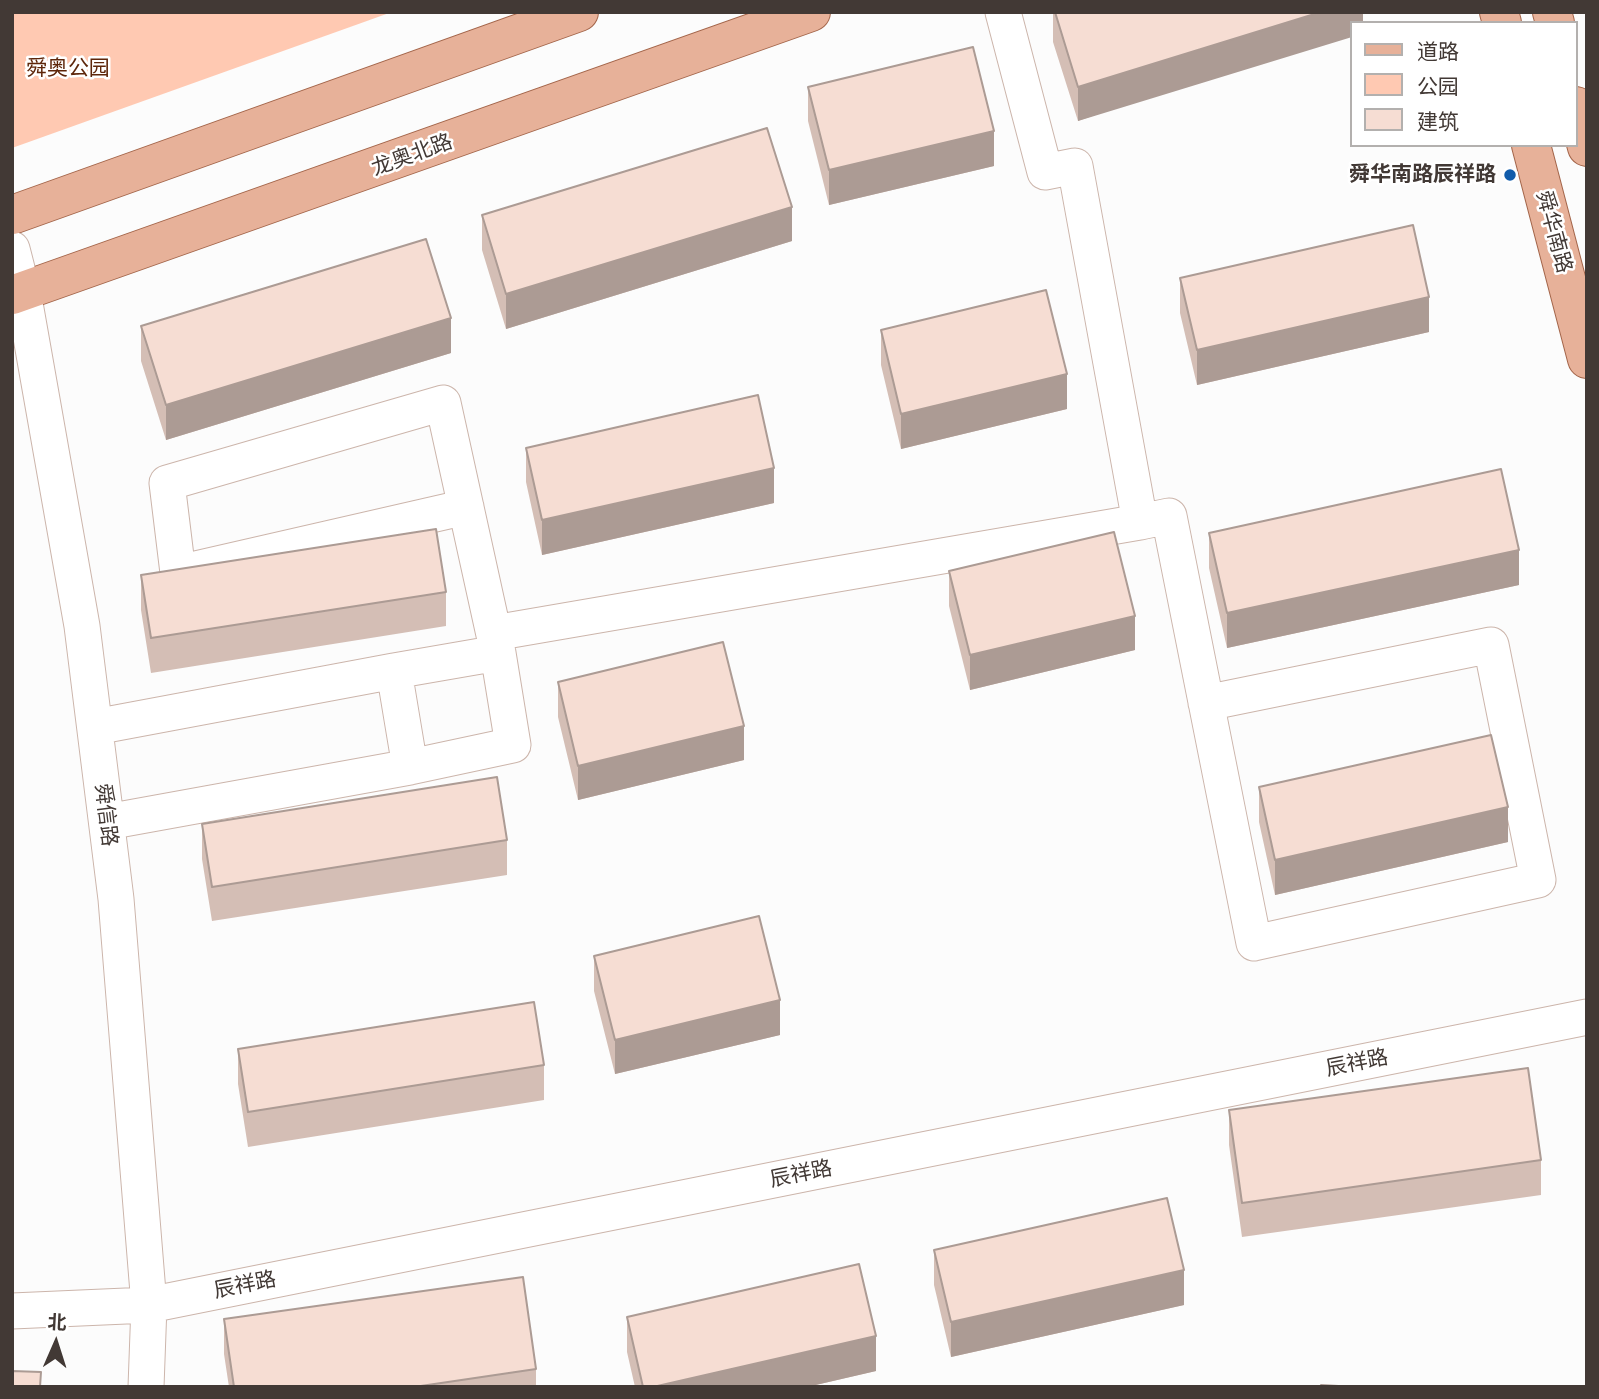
<!DOCTYPE html>
<meta charset="utf-8">
<style>
body{margin:0}
#map{position:relative;width:1599px;height:1399px;overflow:hidden;background:#fcfcfc;font-family:"Public Sans","Noto Sans SC",sans-serif}
canvas{display:block}
.frame{position:absolute;inset:0;border:14px solid #423935;pointer-events:none}
.legend{position:absolute;left:1350px;top:21px;width:228px;height:126px;box-sizing:border-box;background:#fff;border:2px solid #b3b0ae;margin:0;padding:9px 12px;list-style:none;font-size:21px;color:#423935}
.legend li{display:flex;align-items:center;gap:14px;height:35px}
.legend b{width:35px;border:2px solid #b3b0ae}
.north{position:absolute;left:21px;top:1308px;width:70px;height:70px;-webkit-text-stroke:5px #fff;paint-order:stroke;rotate:3deg;font-size:19px;font-weight:700;line-height:28px;text-align:center;color:#423935}
.north::after{content:'';display:block;margin:auto;width:24px;height:32px;background:#423935;clip-path:polygon(50% 0,100% 100%,50% 72%,0 100%)}
</style>
<div id="map">
<canvas width="1599" height="1399"></canvas>
<div class="frame"></div>
<ul class="legend">
<li><b style="height:9px;background:#e7b199"></b>道路</li>
<li><b style="height:19px;background:#ffc9b2"></b>公园</li>
<li><b style="height:19px;background:#f6ddd3"></b>建筑</li>
</ul>
<div class="north">北</div>
</div>
<script>
const context = document.querySelector('canvas').getContext('2d');
context.lineJoin = 'round';
function fill(path, color) {
  context.fillStyle = color;
  context.fill(path, 'evenodd');
}
function stroke(path, color, width, dash) {
  context.strokeStyle = color;
  context.lineWidth = width;
  context.lineCap = dash ? 'butt' : 'round';
  context.setLineDash(dash || []);
  context.stroke(path);
}
function drawText(font, color, halo, rows, align = 'center') {
  context.font = font + ' "Public Sans","Noto Sans SC",sans-serif';
  context.lineWidth = 5;
  context.setLineDash([]);
  context.textBaseline = 'middle';
  context.strokeStyle = halo;
  context.fillStyle = color;
  for (const [text, x, y, turn = 0] of rows) {
    context.save();
    context.translate(x, y);
    context.rotate((+turn || 0) * Math.PI / 180);
    context.textAlign = isNaN(turn) ? turn : align;
    if (halo) context.strokeText(text, 0, 0);
    context.fillText(text, 0, 0);
    context.restore();
  }
}
fill(new Path2D(`
 M 12,12 L 392,12 L 12,148 Z`), '#ffc9b2');
const minor = new Path2D(`
 M 12,249 L 23,292 L 82,626 L 116,899 L 149,1305 L 146,1387
 M 466,507 L 178,573 L 167,483 L 443,403 L 498,653
 M 1140,522 L 1169,516 L 1254,943 L 1538,880 L 1491,645 L 1206,703
 M 494,633 L 1140,522 L 1075,166 L 1045,172 L 1003,12
 M 394,671 L 498,653 L 513,745 L 410,767
 M 95,727 L 394,671 L 410,767 L 107,822
 M 12,1311 L 149,1305 L 1587,1017`);
const major = new Path2D(`
 M 1499,12 L 1502,23
 M 1552,12 L 1555,23
 M 1576,106 L 1587,147
 M 1531,145 L 1587,359
 M 12,215 L 579,12
 M 12,295 L 811,12`);
stroke(minor, '#ccb5ab', 37);
stroke(major, '#a3654a', 40);
stroke(minor, '#fff', 35);
stroke(major, '#e7b199', 38);
fill(new Path2D(`
 M 1053,12 L 1363,12 L 1363,23 L 1078,121 L 1053,42 Z
 M 808,87 L 994,166 L 829,205 L 808,121 Z
 M 482,215 L 792,241 L 506,329 L 482,250 Z
 M 1180,278 L 1429,332 L 1197,385 L 1180,313 Z
 M 141,326 L 451,353 L 166,440 L 141,361 Z
 M 881,330 L 1067,409 L 901,449 L 881,365 Z
 M 526,448 L 774,503 L 542,555 L 526,482 Z
 M 1209,533 L 1519,585 L 1227,648 L 1209,568 Z
 M 949,571 L 1135,650 L 970,690 L 949,606 Z
 M 141,575 L 446,592 L 446,626 L 151,673 L 141,610 Z
 M 558,682 L 744,760 L 578,800 L 558,717 Z
 M 1259,787 L 1508,842 L 1275,895 L 1259,822 Z
 M 202,824 L 507,840 L 507,875 L 212,921 L 202,859 Z
 M 594,956 L 780,1035 L 615,1074 L 594,991 Z
 M 238,1049 L 544,1065 L 544,1100 L 248,1147 L 238,1084 Z
 M 1229,1110 L 1541,1160 L 1541,1195 L 1242,1237 L 1229,1145 Z
 M 934,1250 L 1184,1305 L 951,1357 L 934,1285 Z
 M 627,1317 L 876,1371 L 807,1387 L 635,1387 L 627,1352 Z
 M 224,1319 L 536,1369 L 536,1387 L 229,1387 L 224,1354 Z`), '#d4beb5');
fill(new Path2D(`
 M 1321,12 L 1363,12 L 1363,23 L 1352,23 L 1352,37 L 1078,121 L 1078,87 Z
 M 994,131 L 994,166 L 829,205 L 829,170 Z
 M 792,207 L 792,241 L 506,329 L 506,294 Z
 M 1429,297 L 1429,332 L 1197,385 L 1197,350 Z
 M 451,318 L 451,353 L 166,440 L 166,405 Z
 M 1067,374 L 1067,409 L 901,449 L 901,414 Z
 M 774,468 L 774,503 L 542,555 L 542,520 Z
 M 1519,550 L 1519,585 L 1227,648 L 1227,613 Z
 M 1135,616 L 1135,650 L 970,690 L 970,655 Z
 M 744,726 L 744,760 L 578,800 L 578,766 Z
 M 1508,807 L 1508,842 L 1275,895 L 1275,860 Z
 M 780,1000 L 780,1035 L 615,1074 L 615,1040 Z
 M 1184,1270 L 1184,1305 L 951,1357 L 951,1322 Z
 M 876,1336 L 876,1371 L 807,1387 L 653,1387 Z`), '#ac9b94');
const building = new Path2D(`
 M 1055,12 L 1321,12 L 1078,87 Z
 M 973,47 L 994,131 L 829,170 L 808,87 Z
 M 767,128 L 792,207 L 506,294 L 482,215 Z
 M 1413,225 L 1429,297 L 1197,350 L 1180,278 Z
 M 426,239 L 451,318 L 166,405 L 141,326 Z
 M 1046,290 L 1067,374 L 901,414 L 881,330 Z
 M 758,395 L 774,468 L 542,520 L 526,448 Z
 M 1501,469 L 1519,550 L 1227,613 L 1209,533 Z
 M 436,529 L 446,592 L 151,638 L 141,575 Z
 M 1114,532 L 1135,616 L 970,655 L 949,571 Z
 M 723,642 L 744,726 L 578,766 L 558,682 Z
 M 1491,735 L 1508,807 L 1275,860 L 1259,787 Z
 M 497,777 L 507,840 L 212,887 L 202,824 Z
 M 759,916 L 780,1000 L 615,1040 L 594,956 Z
 M 534,1002 L 544,1065 L 248,1112 L 238,1049 Z
 M 1528,1068 L 1541,1160 L 1242,1203 L 1229,1110 Z
 M 1167,1198 L 1184,1270 L 951,1322 L 934,1250 Z
 M 859,1264 L 876,1336 L 653,1387 L 643,1387 L 627,1317 Z
 M 523,1277 L 536,1369 L 414,1387 L 234,1387 L 224,1319 Z
 M 12,1371 L 41,1372 L 40,1387 L 12,1387 Z
 M 1321,1385 L 1356,1387 L 1321,1387 Z`);
fill(building, '#f6ddd3');
stroke(building, '#ac9b94', 2);
for (const [x, y, r, color] of [
 [1510,175,7,"#115cab"]
]) {
  const dot = new Path2D();
  dot.arc(x, y, r, 0, 2 * Math.PI);
  context.fillStyle = color;
  context.fill(dot);
  stroke(dot, '#fff', 2.5);
}
drawText('21px', '#5d260a', '#fff', [
 ["舜奥公园",68,69]
]);
drawText('21px', '#423935', '#fff', [
 ["龙奥北路",412,155,-20],
 ["舜华南路",1554,232,75],
 ["舜信路",106,815,83],
 ["辰祥路",1357,1063,-11],
 ["辰祥路",801,1174,-11],
 ["辰祥路",245,1285,-11]
]);
drawText('bold 21px', '#423935', '#fff', [
 ["舜华南路辰祥路",1496,175]
], 'right');
</script>
